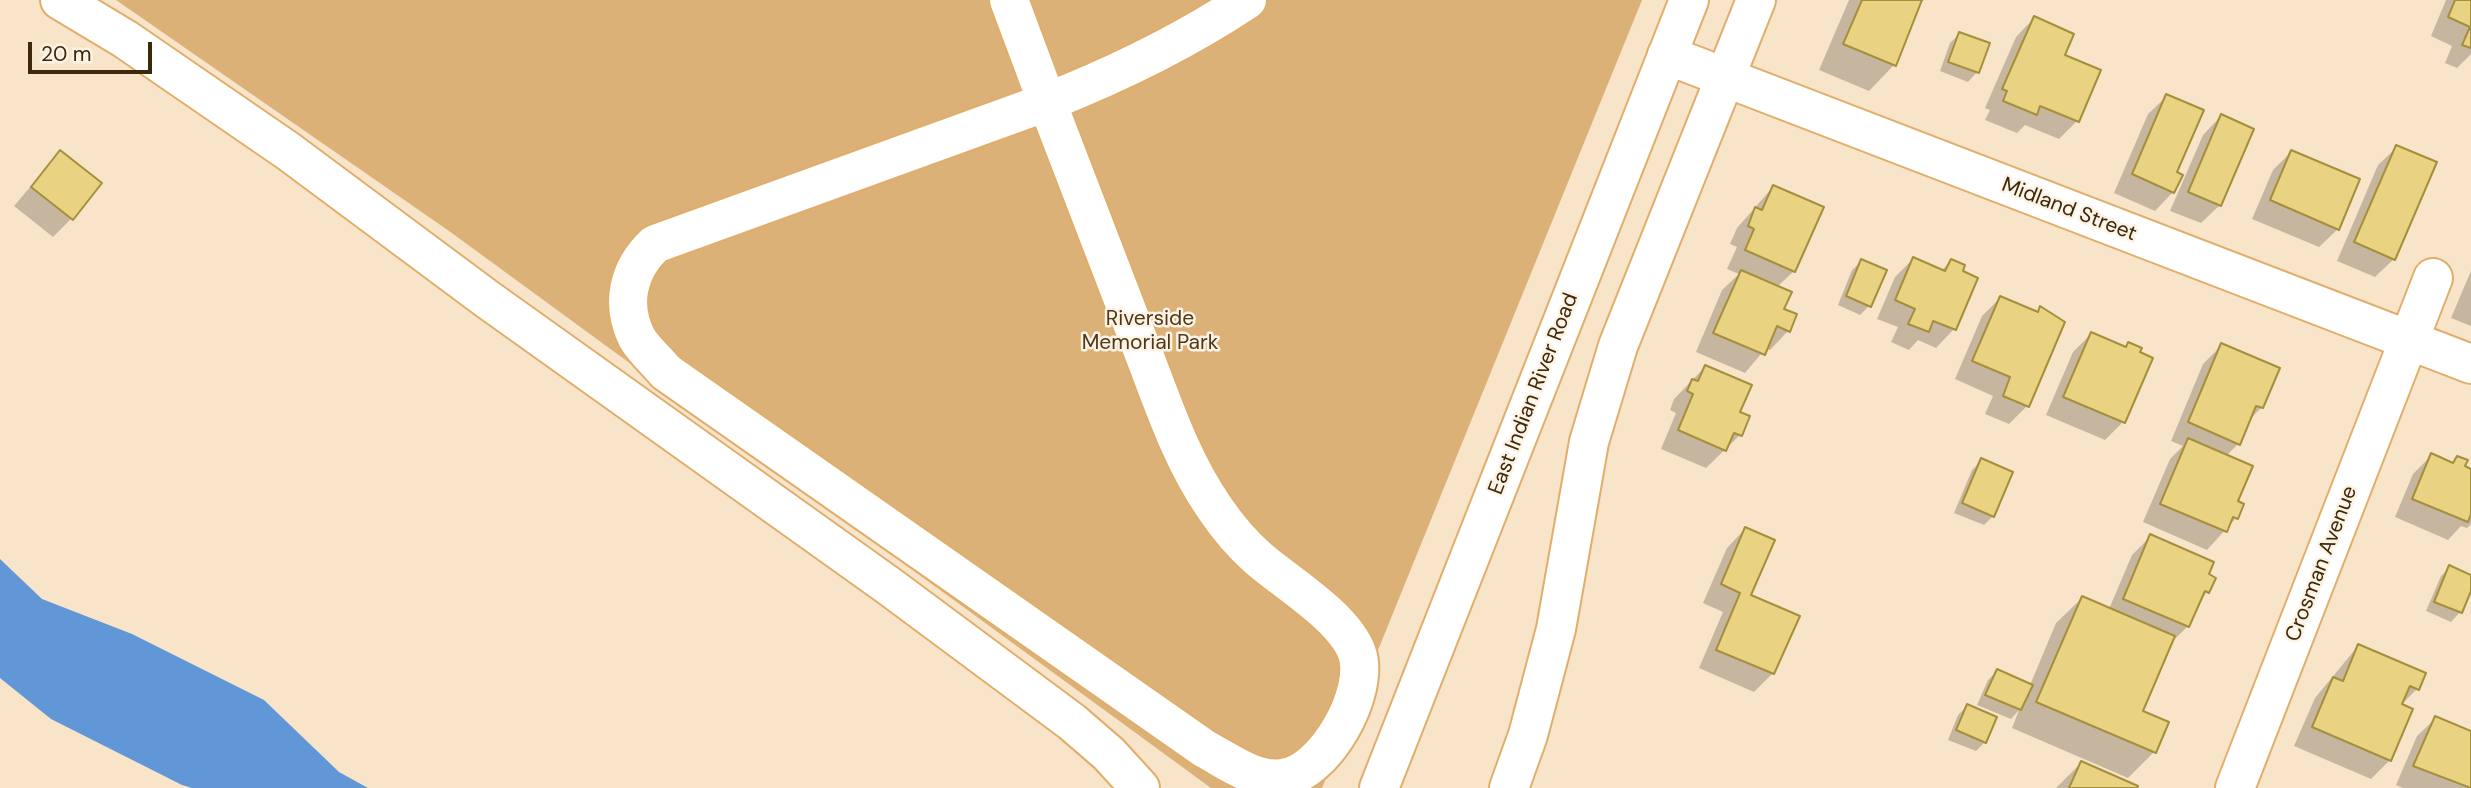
<!DOCTYPE html>
<style>
body{margin:0}
#map{position:relative;width:2471px;height:788px;overflow:hidden;background:#f8e4c9;font-family:"DM Sans",sans-serif}
canvas{display:block}
.scale{position:absolute;left:28px;top:42px;width:124px;height:32px;box-sizing:border-box;border:4px solid #3c280a;border-top:0;padding-left:9px;font-size:21px;line-height:24px;white-space:nowrap;color:#3c280a;-webkit-text-stroke:5px #fdf3e5;paint-order:stroke}
</style>
<div id="map">
<canvas width="2471" height="788"></canvas>
<div class="scale">20 m</div>
</div>
<script>
const context = document.querySelector('canvas').getContext('2d');
context.lineJoin = 'round';
function fill(path, color) {
  context.fillStyle = color;
  context.fill(path, 'evenodd');
}
function stroke(path, color, width, dash) {
  context.strokeStyle = color;
  context.lineWidth = width;
  context.lineCap = dash ? 'butt' : 'round';
  context.setLineDash(dash || []);
  context.stroke(path);
}
function drawText(font, color, halo, rows, align = 'center') {
  context.font = font + ' "DM Sans",sans-serif';
  context.lineWidth = 5;
  context.setLineDash([]);
  context.textBaseline = 'middle';
  context.strokeStyle = halo;
  context.fillStyle = color;
  for (const [text, x, y, turn = 0] of rows) {
    context.save();
    context.translate(x, y);
    context.rotate((+turn || 0) * Math.PI / 180);
    context.textAlign = isNaN(turn) ? turn : align;
    if (halo) context.strokeText(text, 0, 0);
    context.fillText(text, 0, 0);
    context.restore();
  }
}
fill(new Path2D(`
 M 116,0 L 1642,0 L 1322,788 L 1211,788 L 449,231 Z`), '#dcb178');
fill(new Path2D(`
 M 0,559 L 42,599 L 132,634 L 264,700 L 339,772 L 368,788 L 192,788 L 182,785 L 51,719 L 0,678 Z`), '#6196d7');
fill(new Path2D(`
 M 1849,0 L 1924,0 L 1918,6 L 1894,65 L 1869,91 L 1819,70 Z
 M 2446,0 L 2471,0 L 2471,54 L 2457,68 L 2445,63 L 2452,46 L 2431,36 Z
 M 2034,18 L 2063,56 L 2077,121 L 2059,139 L 2025,125 L 2017,133 L 1985,120 L 1990,110 L 1985,108 L 2016,37 Z
 M 1959,34 L 1988,44 L 1977,72 L 1968,82 L 1940,71 L 1950,43 Z
 M 2167,96 L 2175,173 L 2173,192 L 2155,211 L 2114,193 L 2148,114 Z
 M 2221,116 L 2220,205 L 2201,223 L 2170,211 L 2203,135 Z
 M 2397,147 L 2394,259 L 2375,277 L 2337,261 L 2378,165 Z
 M 60,152 L 71,219 L 53,237 L 14,206 Z
 M 2291,152 L 2338,229 L 2319,247 L 2252,219 L 2273,170 Z
 M 1773,187 L 1794,271 L 1777,287 L 1782,310 L 1795,315 L 1788,331 L 1770,350 L 1766,348 L 1745,373 L 1696,352 L 1722,290 L 1739,274 L 1727,269 L 1737,247 L 1730,244 L 1737,228 Z
 M 1913,259 L 1941,271 L 1951,261 L 1960,272 L 1954,329 L 1936,348 L 1918,340 L 1909,350 L 1891,342 L 1898,327 L 1877,319 L 1895,277 Z
 M 1862,261 L 1869,306 L 1860,315 L 1838,305 L 1852,270 Z
 M 2471,271 L 2471,326 L 2451,318 Z
 M 2000,298 L 2036,313 L 2041,309 L 2027,406 L 2009,424 L 1985,414 L 1993,396 L 1955,379 L 1982,316 Z
 M 2091,334 L 2125,348 L 2129,344 L 2123,422 L 2105,440 L 2046,415 L 2073,352 Z
 M 2222,345 L 2262,407 L 2248,421 L 2238,444 L 2226,456 L 2236,518 L 2207,550 L 2143,522 L 2170,459 L 2183,446 L 2171,441 L 2203,364 Z
 M 1705,367 L 1738,413 L 1740,435 L 1706,468 L 1661,449 L 1676,413 L 1670,410 L 1674,399 Z
 M 2432,455 L 2451,464 L 2457,458 L 2463,467 L 2471,471 L 2471,524 L 2467,528 L 2461,526 L 2448,540 L 2395,517 L 2413,474 Z
 M 1981,461 L 1993,516 L 1984,525 L 1954,513 L 1972,470 Z
 M 1745,529 L 1749,596 L 1773,673 L 1754,692 L 1699,668 L 1723,612 L 1703,603 L 1727,548 Z
 M 2150,537 L 2213,579 L 2188,626 L 2169,645 L 2140,712 L 2167,723 L 2154,752 L 2128,778 L 2012,728 L 2019,710 L 2011,719 L 1977,705 L 1988,680 L 1997,671 L 2030,685 L 2056,623 L 2082,598 L 2109,609 L 2132,555 Z
 M 2450,567 L 2471,576 L 2471,586 L 2460,612 L 2451,622 L 2426,611 L 2441,576 Z
 M 2358,646 L 2417,689 L 2401,705 L 2390,760 L 2371,779 L 2294,746 L 2315,698 Z
 M 1967,706 L 1985,742 L 1976,751 L 1948,740 L 1958,715 Z
 M 2436,718 L 2471,733 L 2471,788 L 2403,788 L 2396,785 L 2417,736 Z
 M 2081,763 L 2135,788 L 2056,788 Z`), '#0003');
const building = new Path2D(`
 M 1862,0 L 1922,0 L 1896,66 L 1843,44 Z
 M 2455,0 L 2471,0 L 2471,48 L 2462,45 L 2470,27 L 2448,17 Z
 M 2034,16 L 2074,34 L 2065,55 L 2101,70 L 2079,122 L 2040,106 L 2037,115 L 2003,101 L 2007,91 L 2002,89 Z
 M 1959,32 L 1990,43 L 1979,73 L 1948,62 Z
 M 2166,94 L 2204,110 L 2177,172 L 2183,175 L 2174,193 L 2132,174 Z
 M 2221,114 L 2254,129 L 2221,206 L 2188,192 Z
 M 2396,145 L 2437,162 L 2395,260 L 2354,242 Z
 M 60,150 L 102,183 L 73,220 L 31,187 Z
 M 2291,150 L 2360,179 L 2339,230 L 2270,200 Z
 M 1773,185 L 1824,207 L 1795,272 L 1745,250 L 1754,229 L 1748,226 L 1755,207 L 1762,210 Z
 M 1913,257 L 1945,271 L 1951,259 L 1965,265 L 1963,271 L 1978,278 L 1956,330 L 1933,321 L 1929,332 L 1908,324 L 1915,309 L 1895,300 Z
 M 1861,259 L 1887,270 L 1871,307 L 1846,296 Z
 M 1741,270 L 1792,292 L 1784,309 L 1797,314 L 1790,332 L 1777,326 L 1765,355 L 1713,333 Z
 M 2000,296 L 2038,312 L 2040,306 L 2065,322 L 2029,407 L 2003,396 L 2010,377 L 1972,361 Z
 M 2091,332 L 2126,347 L 2128,342 L 2142,348 L 2140,352 L 2153,358 L 2125,423 L 2063,397 Z
 M 2221,343 L 2280,368 L 2263,408 L 2256,406 L 2240,445 L 2188,422 Z
 M 1705,365 L 1752,385 L 1740,412 L 1750,416 L 1742,436 L 1734,433 L 1726,451 L 1678,430 L 1693,394 L 1687,391 L 1692,379 L 1698,381 Z
 M 2188,438 L 2253,466 L 2238,501 L 2244,504 L 2238,519 L 2233,517 L 2227,532 L 2160,504 Z
 M 2431,453 L 2453,463 L 2457,456 L 2468,460 L 2465,466 L 2471,469 L 2471,514 L 2468,522 L 2412,499 Z
 M 1981,458 L 2013,472 L 1994,517 L 1962,503 Z
 M 1745,527 L 1775,540 L 1751,595 L 1800,616 L 1774,674 L 1716,650 L 1740,593 L 1721,584 Z
 M 2150,534 L 2214,562 L 2209,574 L 2216,578 L 2209,593 L 2205,591 L 2189,627 L 2123,599 Z
 M 2449,565 L 2471,575 L 2471,591 L 2462,613 L 2434,602 Z
 M 2082,596 L 2175,636 L 2143,711 L 2169,722 L 2156,753 L 2036,702 Z
 M 2358,644 L 2426,673 L 2419,690 L 2410,686 L 2402,704 L 2413,709 L 2391,761 L 2312,727 L 2333,677 L 2343,681 Z
 M 1997,669 L 2033,685 L 2021,710 L 1985,695 Z
 M 1967,704 L 1997,717 L 1986,743 L 1956,730 Z
 M 2435,716 L 2471,731 L 2471,788 L 2413,766 Z
 M 2081,761 L 2138,786 L 2137,788 L 2069,788 Z`);
fill(building, '#e9d382');
stroke(building, '#a58f3d', 2);
const minor = new Path2D(`
 M 60,0 L 125,39 L 288,151 L 487,299 L 889,586 L 1072,722 L 1109,754 L 1140,788
 M 1009,0 L 1047,102 C 1118,74 1184,42 1247,0
 M 1667,55 L 2471,364
 M 1047,102 C 1078,183 1109,263 1140,344 C 1162,400 1180,458 1214,507 C 1226,525 1243,545 1259,559 C 1288,584 1344,617 1357,653 C 1370,692 1325,774 1282,778 C 1255,782 1228,761 1205,749 L 666,372 C 657,361 644,350 637,338 C 620,304 628,269 655,244 Z
 M 2235,788 L 2433,278`);
const major = new Path2D(`
 M 1379,788 L 1689,0
 M 1509,788 L 1528,735 L 1556,629 L 1589,442 L 1618,346 L 1756,0`);
stroke(minor, '#e0ae6a', 42);
stroke(major, '#e0ae6a', 42);
stroke(minor, '#fff', 38);
stroke(major, '#fff', 38);
drawText('21px', '#3c280a', '#fdf3e5', [
 ["Midland Street",2069,210,21],
 ["East Indian River Road",1534,394,-69],
 ["Crosman Avenue",2322,564,-69]
]);
drawText('21px', '#4e3716', '#fdf3e5', [
 ["Riverside",1150,319],
 ["Memorial Park",1150,343]
]);
</script>
